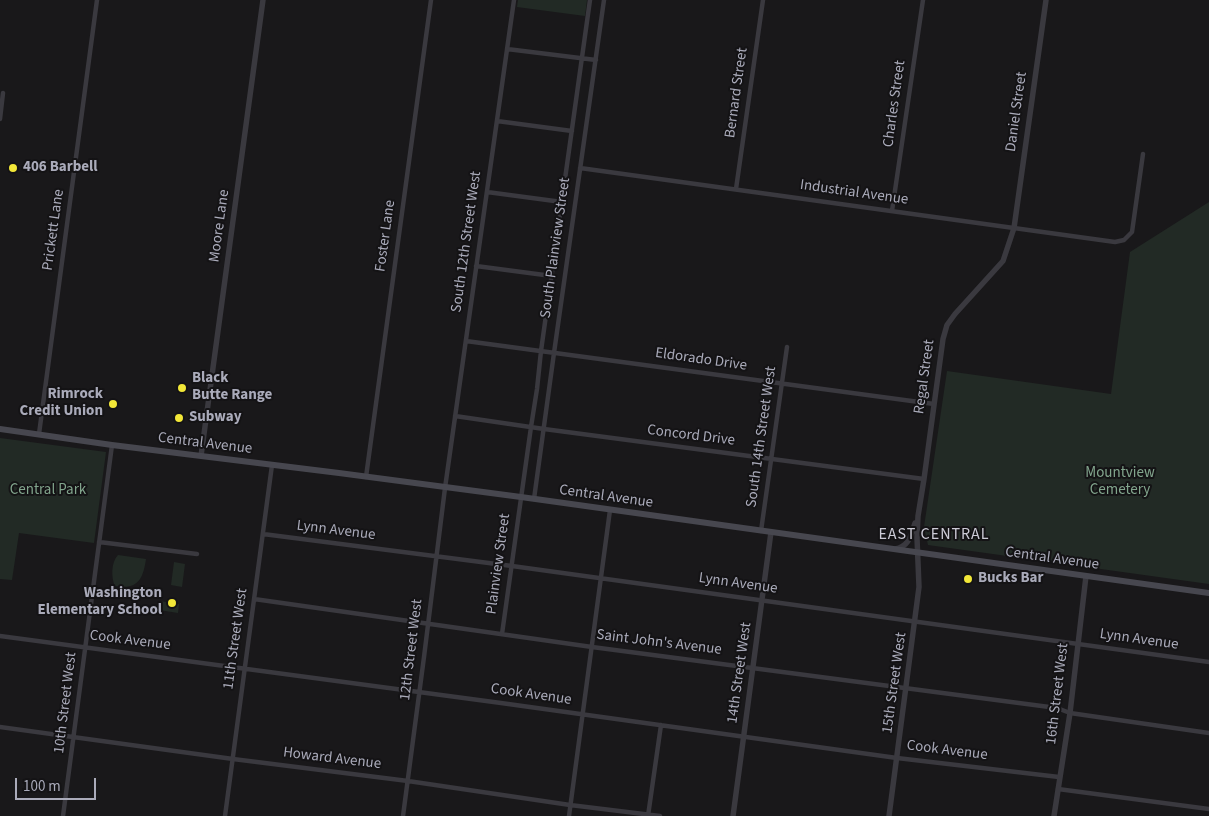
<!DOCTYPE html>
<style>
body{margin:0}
#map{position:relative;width:1209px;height:816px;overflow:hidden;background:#19181a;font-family:"Source Sans 3",sans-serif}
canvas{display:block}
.scale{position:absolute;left:15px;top:778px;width:81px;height:22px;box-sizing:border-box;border:2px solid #aaabba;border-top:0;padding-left:6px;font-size:15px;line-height:18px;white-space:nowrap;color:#aaabba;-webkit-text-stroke:4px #141315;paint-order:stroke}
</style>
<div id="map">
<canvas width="1209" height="816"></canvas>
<div class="scale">100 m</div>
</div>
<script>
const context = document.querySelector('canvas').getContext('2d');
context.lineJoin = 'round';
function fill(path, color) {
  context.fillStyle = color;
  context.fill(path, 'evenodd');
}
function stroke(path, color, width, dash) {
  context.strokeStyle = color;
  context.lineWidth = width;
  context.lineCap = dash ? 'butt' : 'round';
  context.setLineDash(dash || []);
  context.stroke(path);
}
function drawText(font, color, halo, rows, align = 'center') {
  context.font = font + ' "Source Sans 3",sans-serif';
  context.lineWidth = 4;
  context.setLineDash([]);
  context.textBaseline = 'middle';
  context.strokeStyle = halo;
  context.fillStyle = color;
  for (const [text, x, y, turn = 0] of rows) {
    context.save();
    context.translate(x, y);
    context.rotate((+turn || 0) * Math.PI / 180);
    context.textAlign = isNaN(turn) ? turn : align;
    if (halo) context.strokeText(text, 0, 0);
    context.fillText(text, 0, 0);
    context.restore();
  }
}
fill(new Path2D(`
 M 518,0 L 587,0 L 585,16 L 517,7 Z
 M 1209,202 L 1209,584 L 928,545 L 924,527 L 947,371 L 1111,394 L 1130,252 Z
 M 0,438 L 106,452 L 94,543 L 19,533 L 12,580 L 0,579 Z
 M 118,555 L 146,559 C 143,579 138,590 115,586 C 111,578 111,562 118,555 Z
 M 174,562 L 185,564 L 182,587 L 171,585 Z
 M 160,601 L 179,604 L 178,613 L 159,610 Z`), '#222a25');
stroke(new Path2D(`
 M 507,49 L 596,60
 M 0,119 L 3,93
 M 497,121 L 572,131
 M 580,168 L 1115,242 L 1124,240 L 1132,232 L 1143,154
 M 736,189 L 763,0
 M 487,192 L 562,202
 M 892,211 L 923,0
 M 476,266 L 552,276
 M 466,341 L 934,404
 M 455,416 L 544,429 L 924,479
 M 39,434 L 97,0
 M 366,477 L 431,0
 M 534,499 L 554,353 L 604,0
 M 761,531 L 787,347
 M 263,534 L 512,566 L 1209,662
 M 99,542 L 197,554
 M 254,599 L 592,647 L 1057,708 L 1070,713 L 1209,733
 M 502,634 L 531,427 L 537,389 L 541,351 L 590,0
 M 0,636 L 501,703 L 897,758 L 1059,777
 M 0,727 L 233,759 L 408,781 L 570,805 L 660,816
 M 1058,789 L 1209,809
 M 63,816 L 112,445
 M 225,816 L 272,465
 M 403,816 L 424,657 L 445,488 L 514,0
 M 569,816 L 610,510
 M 648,816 L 661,725`), '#3a393f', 4.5);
stroke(new Path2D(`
 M 201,456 L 263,0
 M 895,549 C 909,547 911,535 915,523
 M 733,816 L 771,532
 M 889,816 L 919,587 L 917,538 L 918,516 L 924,479 L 943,339 L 947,325 L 955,314 L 1003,261 L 1014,228 L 1046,0
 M 1054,816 L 1070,713 L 1086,576`), '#3a393f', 5.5);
stroke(new Path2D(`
 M 0,429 L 112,445 L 339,473 L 521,497 L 1209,593`), '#47474f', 6);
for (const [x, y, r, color] of [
 [13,168,5,"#f2e738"],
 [182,388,5,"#f2e738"],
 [113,404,5,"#f2e738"],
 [179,418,5,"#f2e738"],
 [968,579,5,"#f2e738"],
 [172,603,5,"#f2e738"]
]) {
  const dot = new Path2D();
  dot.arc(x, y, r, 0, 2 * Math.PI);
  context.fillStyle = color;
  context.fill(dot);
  stroke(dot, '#141315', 2);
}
drawText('15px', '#aaabba', '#141315', [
 ["Bernard Street",737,93,-82],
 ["Charles Street",895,104,-82],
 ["Daniel Street",1017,112,-82],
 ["Industrial Avenue",854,193,8],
 ["Moore Lane",220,226,-82],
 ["Prickett Lane",54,230,-82],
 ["Foster Lane",386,236,-82],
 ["South 12th Street West",467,242,-82],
 ["South Plainview Street",556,248,-82],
 ["Eldorado Drive",701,360,8],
 ["Regal Street",925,377,-82],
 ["Concord Drive",691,436,7],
 ["South 14th Street West",762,437,-82],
 ["Central Avenue",205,444,7],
 ["Central Avenue",606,497,8],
 ["Lynn Avenue",336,531,7],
 ["Central Avenue",1052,559,8],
 ["Plainview Street",499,564,-82],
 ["Lynn Avenue",738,584,8],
 ["11th Street West",236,639,-82],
 ["Lynn Avenue",1139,640,8],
 ["Cook Avenue",130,641,7],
 ["Saint John's Avenue",659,643,7],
 ["12th Street West",412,650,-83],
 ["14th Street West",740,673,-82],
 ["15th Street West",895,683,-82],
 ["16th Street West",1058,694,-83],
 ["Cook Avenue",531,695,8],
 ["10th Street West",66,703,-83],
 ["Cook Avenue",947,751,7],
 ["Howard Avenue",332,759,7]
]);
drawText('bold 15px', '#aaabba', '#141315', [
 ["406 Barbell",23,168],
 ["Black",192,379],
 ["Butte Range",192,396],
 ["Rimrock",103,395,"right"],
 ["Credit Union",103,412,"right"],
 ["Subway",189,418],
 ["Bucks Bar",978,579],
 ["Washington",162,594,"right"],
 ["Elementary School",162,611,"right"]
], 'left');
drawText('15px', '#82a58d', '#141315', [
 ["Mountview",1120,474],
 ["Cemetery",1120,491],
 ["Central Park",48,491]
]);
context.letterSpacing = '1px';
drawText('16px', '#cccbd6', '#141315', [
 ["EAST CENTRAL",934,535]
]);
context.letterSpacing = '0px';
</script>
